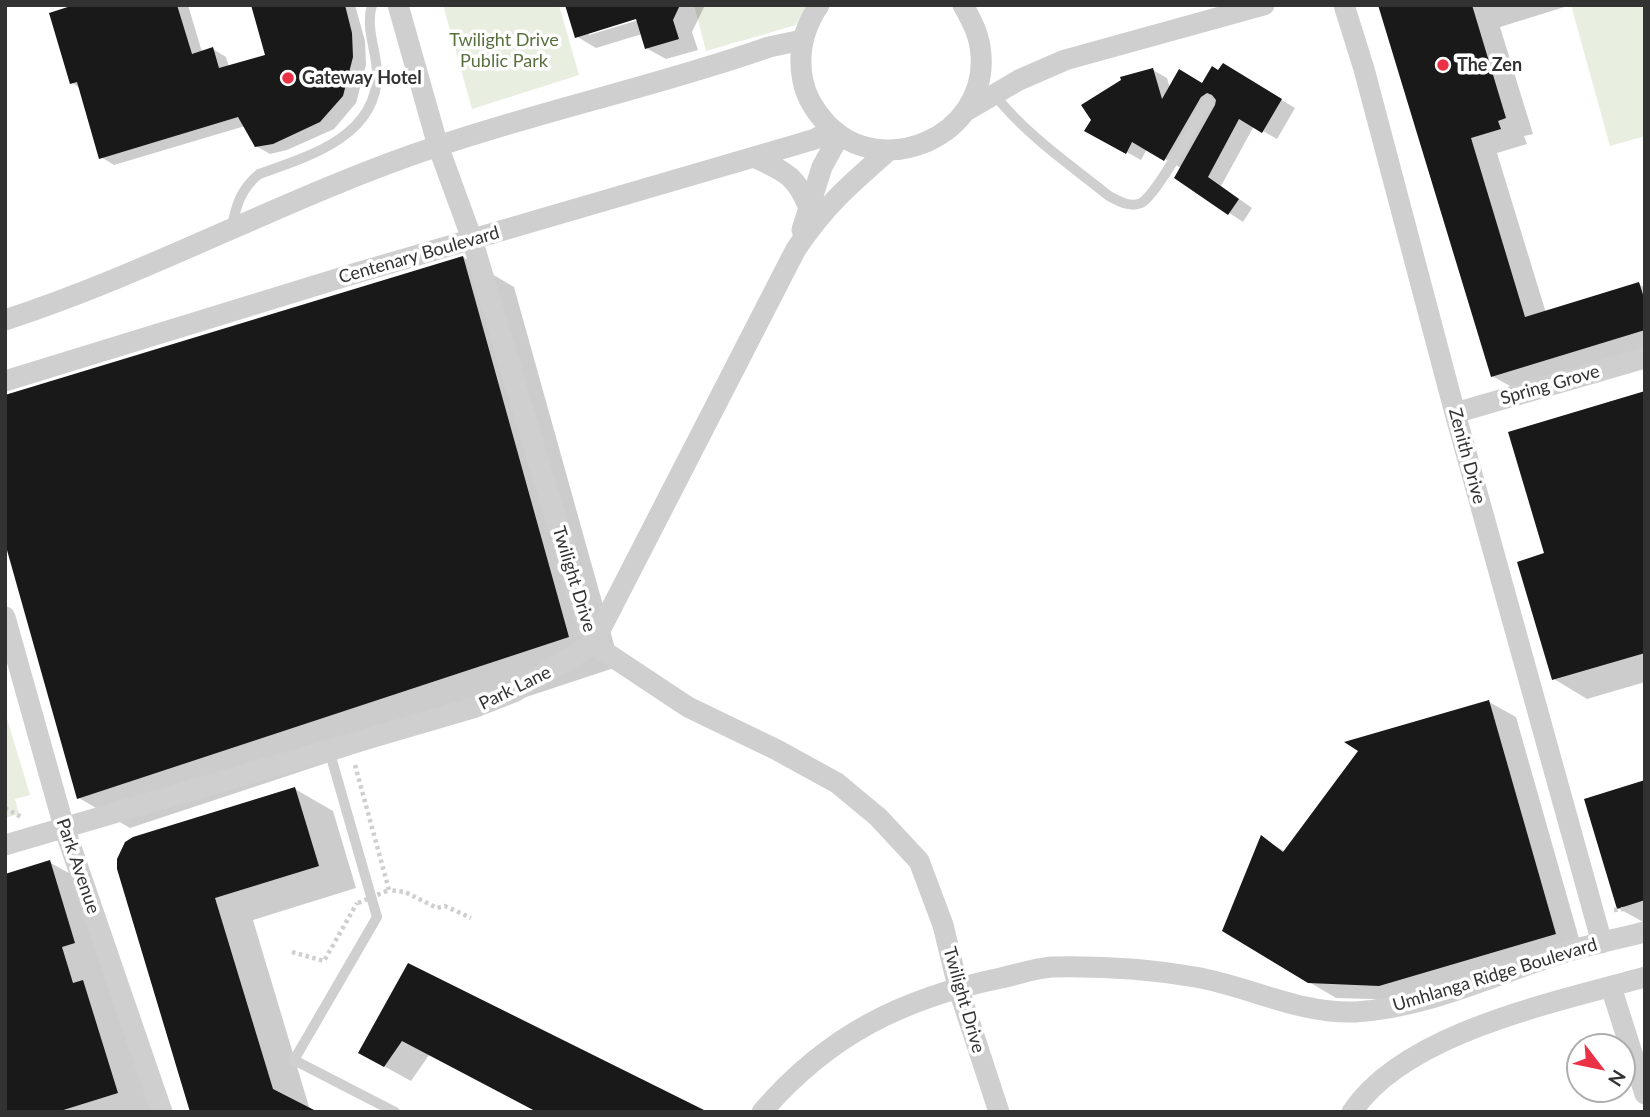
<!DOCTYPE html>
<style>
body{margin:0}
#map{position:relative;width:1650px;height:1117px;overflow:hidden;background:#fff;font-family:Lato,sans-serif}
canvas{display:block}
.frame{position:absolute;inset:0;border:7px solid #323232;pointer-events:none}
.north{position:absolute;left:1566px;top:1033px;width:70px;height:70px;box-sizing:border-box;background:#fff;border:2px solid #adadad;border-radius:50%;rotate:122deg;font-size:19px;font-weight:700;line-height:28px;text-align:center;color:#323232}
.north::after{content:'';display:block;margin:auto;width:24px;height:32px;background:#eb3146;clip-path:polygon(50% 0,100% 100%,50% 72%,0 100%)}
</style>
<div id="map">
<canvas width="1650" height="1117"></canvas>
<div class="frame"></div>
<div class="north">N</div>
</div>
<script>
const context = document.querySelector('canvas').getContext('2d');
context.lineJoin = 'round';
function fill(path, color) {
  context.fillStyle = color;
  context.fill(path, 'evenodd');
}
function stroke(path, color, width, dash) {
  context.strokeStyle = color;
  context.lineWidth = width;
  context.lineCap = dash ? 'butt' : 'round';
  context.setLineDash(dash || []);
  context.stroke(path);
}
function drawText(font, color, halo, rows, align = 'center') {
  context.font = font + ' Lato,sans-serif';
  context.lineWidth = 7;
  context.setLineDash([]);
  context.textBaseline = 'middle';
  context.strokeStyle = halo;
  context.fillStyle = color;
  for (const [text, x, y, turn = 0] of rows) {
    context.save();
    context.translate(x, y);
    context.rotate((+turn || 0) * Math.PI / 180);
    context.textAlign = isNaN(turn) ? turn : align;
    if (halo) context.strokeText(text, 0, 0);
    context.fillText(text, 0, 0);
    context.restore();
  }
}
fill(new Path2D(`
 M 443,5 L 559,5 L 579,75 L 472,109 Z
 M 694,5 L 806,5 L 796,25 L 706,51 Z
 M 1571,5 L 1645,5 L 1645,136 L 1610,146 Z
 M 5,712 L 30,795 L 15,799 L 19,814 L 5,818 Z`), '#e8eee0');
fill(new Path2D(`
 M 80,5 L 188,5 L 202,52 L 213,49 L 226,57 L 229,67 L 267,56 L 252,5 L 355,5 L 365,41 L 366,65 L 356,103 L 334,129 L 287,150 L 270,154 L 256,146 L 245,126 L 114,165 L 101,157 L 80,88 L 72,83 Z
 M 567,5 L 705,5 L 692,32 L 698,50 L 666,59 L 646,48 L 642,34 L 596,48 L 576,36 ZM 644,15 L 645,18 L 589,35 L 589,31 Z
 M 1380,5 L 1571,5 L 1500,27 L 1533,134 L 1524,136 L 1527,144 L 1497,153 L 1546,313 L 1639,284 L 1645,288 L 1645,353 L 1519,391 L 1492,376 Z
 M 1223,65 L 1295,108 L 1277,139 L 1254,126 L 1221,186 L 1252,208 L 1243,222 L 1176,178 L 1181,168 L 1147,149 L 1141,160 L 1087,130 L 1153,70 L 1167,78 L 1170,88 L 1202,85 L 1219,72 Z
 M 463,257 L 514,287 L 620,666 L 130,828 L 79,798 Z
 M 1645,392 L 1645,682 L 1587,699 L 1554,679 L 1546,555 Z
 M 1489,702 L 1516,717 L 1582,949 L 1407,1000 L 1336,998 L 1309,982 L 1262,838 L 1286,852 Z
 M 1645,782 L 1645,923 L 1618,908 Z
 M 295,789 L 333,811 L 356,888 L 253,920 L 310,1110 L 192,1112 L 118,868 Z
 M 49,862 L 94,887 L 159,1112 L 5,1112 Z
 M 409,965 L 429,1055 L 411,1081 L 360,1053 Z`), '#0003');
fill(new Path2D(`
 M 74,5 L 177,5 L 192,54 L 213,47 L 219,68 L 265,55 L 251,5 L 345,5 L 352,33 L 353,57 L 343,96 L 320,122 L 273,144 L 255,147 L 238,117 L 99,159 L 77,82 L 70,84 L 49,13 Z
 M 565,5 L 680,5 L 673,20 L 679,39 L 645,49 L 636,19 L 575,38 Z
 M 1378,5 L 1472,5 L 1506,118 L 1498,121 L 1501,129 L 1471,138 L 1525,317 L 1639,282 L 1645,301 L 1645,330 L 1491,377 Z
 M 1223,63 L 1282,99 L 1262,133 L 1239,119 L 1208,177 L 1239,199 L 1228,215 L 1174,178 L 1215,105 L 1216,100 L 1212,95 L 1207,93 L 1201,97 L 1164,161 L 1132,142 L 1126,154 L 1084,131 L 1091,120 L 1081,105 L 1121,80 L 1120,77 L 1153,68 L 1162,99 L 1179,69 L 1202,83 L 1212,66 L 1218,70 Z
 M 463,256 L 569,637 L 77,799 L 5,543 L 5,395 Z
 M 1645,391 L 1645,653 L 1552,680 L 1517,562 L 1544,553 L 1508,432 Z
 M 1489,700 L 1556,934 L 1379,986 L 1308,983 L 1222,931 L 1261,835 L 1283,852 L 1358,751 L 1344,742 Z
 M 1645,780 L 1645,900 L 1617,909 L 1584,799 Z
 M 295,787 L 319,866 L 215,898 L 273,1089 L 318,1112 L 190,1112 L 117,869 L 117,859 L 125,842 L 133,837 Z
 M 50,860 L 75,943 L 62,947 L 73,983 L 83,980 L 118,1093 L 57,1112 L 5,1112 L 5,874 Z
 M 408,963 L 708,1112 L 537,1112 L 402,1041 L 384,1067 L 358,1053 Z`), '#191919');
stroke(new Path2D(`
 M 355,765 L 389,890 L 405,892 L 437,908 L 445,906 L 471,918
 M 5,808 L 23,818
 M 1614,910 L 1625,909 L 1632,912
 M 292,952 L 324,961 L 357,903`), '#cfcfcf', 4.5, [3.5, 3.5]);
stroke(new Path2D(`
 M 994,94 C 1026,135 1069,164 1109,196 C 1119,201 1130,208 1141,203 C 1157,195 1196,121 1208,101
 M 232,227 C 236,205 241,189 259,174 C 307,157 377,137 377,74 C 377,51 365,29 372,5
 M 329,750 L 377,917 L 294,1060 L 395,1112`), '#cfcfcf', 10);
stroke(new Path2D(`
 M 398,5 L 438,146 L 472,239 L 593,644 L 688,707 L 777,750 L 837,783 L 878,817 L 919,861 L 943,925 L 958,987 L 999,1112
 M 819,5 C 803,29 797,53 803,81 C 806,97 815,111 826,123 C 881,182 987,137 981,55 C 980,36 972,21 963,5
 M 1344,5 L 1364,69 L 1455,413 L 1602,943
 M 966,111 L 1019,80 L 1065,60 L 1264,5
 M 754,157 C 785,172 796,175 809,208
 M 802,230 L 822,167 L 839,136
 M 5,320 C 153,272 290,195 438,146 C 548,109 661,85 769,47 L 802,40
 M 5,381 L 353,274 L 795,145 L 815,139 L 832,130
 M 1455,413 L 1645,358
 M 5,617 L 64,827 L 162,1112
 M 5,845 L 473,708 L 514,692 L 593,644 L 796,249 C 824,207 849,185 887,152
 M 1611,987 L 1645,1094
 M 762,1112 C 828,1035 903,998 1001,978 C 1018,974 1036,968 1053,967 C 1100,966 1149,969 1195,977 C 1249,986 1298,1014 1355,1012 C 1430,1008 1501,971 1573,950 C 1597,943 1621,938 1645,932
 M 1352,1112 C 1405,1032 1557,1002 1645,977`), '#cfcfcf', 21);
stroke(new Path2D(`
 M 358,903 L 389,890`), '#cfcfcf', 4.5, [3.5, 3.5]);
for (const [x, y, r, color] of [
 [1443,65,7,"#eb3146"],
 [288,78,7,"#eb3146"]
]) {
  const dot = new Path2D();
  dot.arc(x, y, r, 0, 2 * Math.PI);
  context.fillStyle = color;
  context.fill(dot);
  stroke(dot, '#fff', 2.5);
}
drawText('18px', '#57703d', '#fff', [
 ["Twilight Drive",504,40],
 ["Public Park",504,61]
]);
drawText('bold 18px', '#323232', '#fff', [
 ["The Zen",1457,65],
 ["Gateway Hotel",302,78]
], 'left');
drawText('18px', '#323232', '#fff', [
 ["Centenary Boulevard",419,255,-16],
 ["Spring Grove",1550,385,-16],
 ["Zenith Drive",1467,456,75],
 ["Twilight Drive",574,579,73],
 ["Park Lane",515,688,-26],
 ["Park Avenue",78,866,71],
 ["Umhlanga Ridge Boulevard",1495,975,-17],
 ["Twilight Drive",964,1000,74]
]);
</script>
